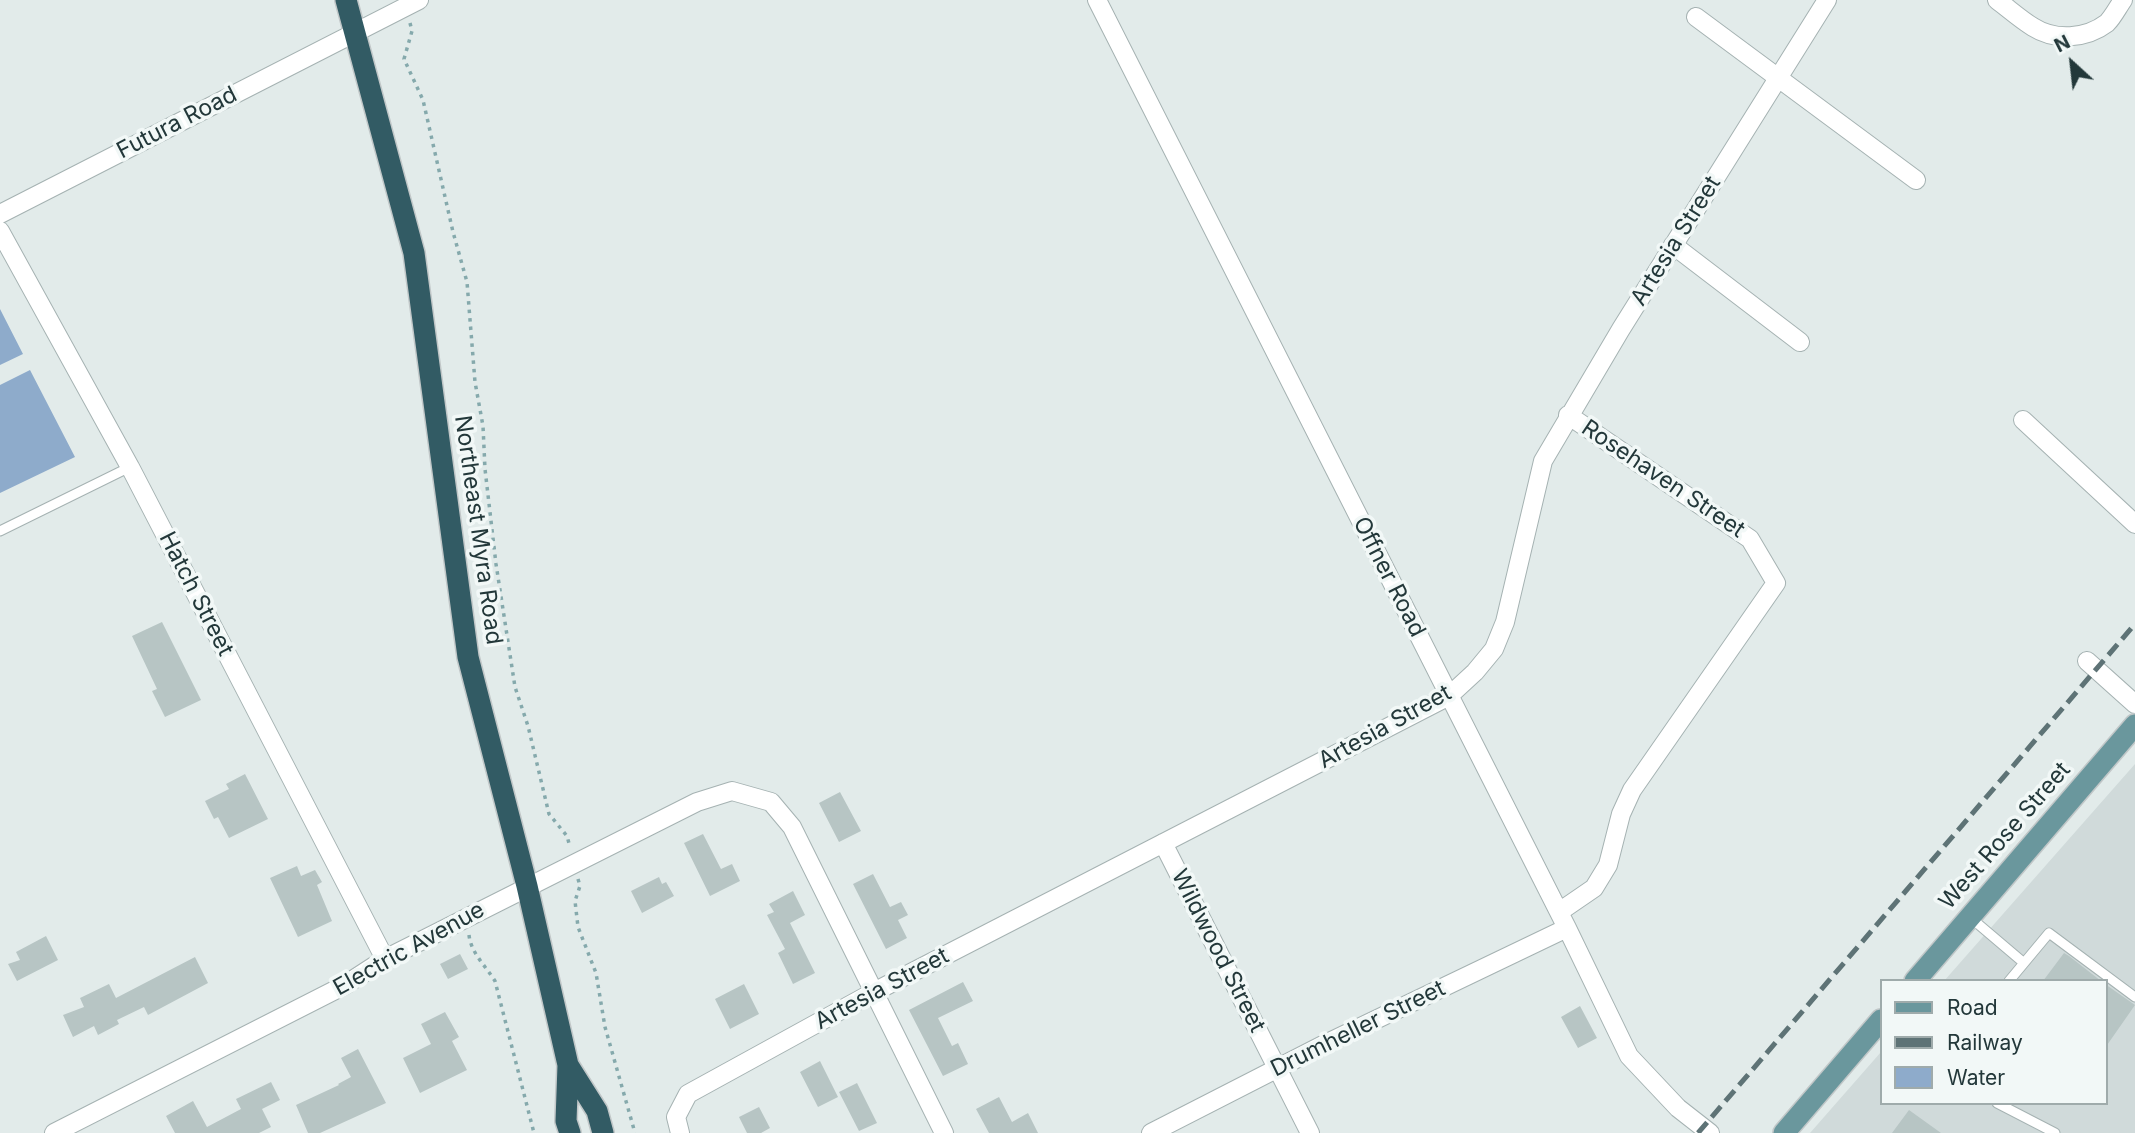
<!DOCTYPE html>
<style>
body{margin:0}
#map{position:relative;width:2135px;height:1133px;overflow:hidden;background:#e2ebea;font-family:Inter,sans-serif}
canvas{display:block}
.legend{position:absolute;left:1880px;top:979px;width:228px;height:126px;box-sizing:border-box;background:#f2f8f7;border:2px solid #9fabab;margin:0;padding:9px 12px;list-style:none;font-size:21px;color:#23383a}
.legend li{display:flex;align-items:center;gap:14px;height:35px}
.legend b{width:35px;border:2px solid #9fabab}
.north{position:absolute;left:2037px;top:28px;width:70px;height:70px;-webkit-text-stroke:5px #f2f8f7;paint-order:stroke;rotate:333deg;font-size:19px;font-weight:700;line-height:28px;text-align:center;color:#23383a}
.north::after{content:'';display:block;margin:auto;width:24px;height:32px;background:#23383a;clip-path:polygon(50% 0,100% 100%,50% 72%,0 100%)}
</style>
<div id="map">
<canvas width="2135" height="1133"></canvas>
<ul class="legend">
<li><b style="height:9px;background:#6a979d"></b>Road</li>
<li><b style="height:9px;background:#5e7376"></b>Railway</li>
<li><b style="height:19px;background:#8eabcb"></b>Water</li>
</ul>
<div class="north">N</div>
</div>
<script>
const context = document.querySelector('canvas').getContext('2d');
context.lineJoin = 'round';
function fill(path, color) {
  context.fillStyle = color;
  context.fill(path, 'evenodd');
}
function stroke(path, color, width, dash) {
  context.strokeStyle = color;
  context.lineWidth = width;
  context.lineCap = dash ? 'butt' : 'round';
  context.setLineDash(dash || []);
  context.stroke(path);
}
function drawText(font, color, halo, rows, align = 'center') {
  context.font = font + ' Inter,sans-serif';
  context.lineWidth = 7;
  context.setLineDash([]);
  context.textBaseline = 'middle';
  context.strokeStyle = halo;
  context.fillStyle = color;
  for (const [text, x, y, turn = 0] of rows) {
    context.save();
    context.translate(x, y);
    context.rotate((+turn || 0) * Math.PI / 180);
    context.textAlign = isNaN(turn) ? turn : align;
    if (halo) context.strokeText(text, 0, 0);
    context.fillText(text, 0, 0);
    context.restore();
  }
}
fill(new Path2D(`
 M 2135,764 L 2135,1133 L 1810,1133 L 1881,1052 L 1881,1103 L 2105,1103 L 2105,981 L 1944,981 Z`), '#d0dada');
fill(new Path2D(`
 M 0,309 L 23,354 L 0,365 Z
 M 30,370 L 75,457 L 0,493 L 0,385 Z`), '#8eabcb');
fill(new Path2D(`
 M 162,622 L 201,700 L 165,717 L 152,691 L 157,689 L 132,636 Z
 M 245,774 L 268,819 L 229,838 L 218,817 L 214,819 L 205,801 L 229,789 L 226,784 Z
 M 840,792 L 861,831 L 839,842 L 819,803 Z
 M 703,834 L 721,869 L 732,864 L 740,881 L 710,896 L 684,843 Z
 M 297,866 L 301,876 L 315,870 L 322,882 L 317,885 L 332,921 L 298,937 L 270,878 Z
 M 873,874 L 890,907 L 901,902 L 908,915 L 898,920 L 907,938 L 886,949 L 853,884 Z
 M 659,877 L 662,884 L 666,882 L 674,896 L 642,913 L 631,891 Z
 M 793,891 L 805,915 L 790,923 L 815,973 L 793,984 L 778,953 L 785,949 L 767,915 L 774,912 L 769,904 Z
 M 46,936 L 58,960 L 17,981 L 8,964 L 20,960 L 16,952 Z
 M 2064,953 L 2069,956 L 2101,981 L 2043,981 Z
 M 460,954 L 468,969 L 448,979 L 440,964 Z
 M 195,957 L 208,983 L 148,1015 L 144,1007 L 117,1020 L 119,1024 L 98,1035 L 94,1026 L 73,1037 L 63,1015 L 84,1007 L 80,998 L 109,984 L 116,998 Z
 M 963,982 L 973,1001 L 938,1018 L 952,1046 L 958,1043 L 968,1064 L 943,1076 L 909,1010 Z
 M 744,984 L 759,1014 L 730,1029 L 715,999 Z
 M 2105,984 L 2135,1005 L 2105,1048 Z
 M 1580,1006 L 1597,1038 L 1578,1048 L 1561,1017 Z
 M 445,1012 L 459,1037 L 452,1041 L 467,1070 L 420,1093 L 403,1058 L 431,1044 L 421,1024 Z
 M 358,1049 L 386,1103 L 320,1133 L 308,1133 L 296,1105 L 339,1085 L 338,1084 L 351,1077 L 341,1058 Z
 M 820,1061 L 838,1097 L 818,1107 L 800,1072 Z
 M 271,1082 L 280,1100 L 262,1109 L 271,1127 L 259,1133 L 175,1133 L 166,1116 L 193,1101 L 207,1127 L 241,1109 L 236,1099 Z
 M 857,1083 L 877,1123 L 859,1131 L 839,1092 Z
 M 999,1097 L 1012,1122 L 1028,1113 L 1038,1133 L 989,1133 L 976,1109 Z
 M 759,1107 L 770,1128 L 761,1133 L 747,1133 L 739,1117 Z
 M 1909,1110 L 1941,1133 L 1892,1133 Z`), '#b7c5c4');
const lane = new Path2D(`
 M 0,531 L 130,467
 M 1971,918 L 2024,963 L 2049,933 L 2135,997
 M 2009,981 L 2024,963
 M 1997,1103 L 2055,1133`);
const street = new Path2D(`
 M 1097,0 L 1567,928 L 1629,1056 L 1678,1108 L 1710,1133
 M 1997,0 C 2009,9 2020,19 2033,27 C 2055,41 2086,39 2107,23 C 2113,17 2118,7 2123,0
 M 1696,17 L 1916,180
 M 0,214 L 419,0
 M 0,231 L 130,467 L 385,959
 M 1673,245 L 1800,342
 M 2023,420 L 2135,524
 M 2087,661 L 2135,704
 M 1163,843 L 1310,1133
 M 1559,912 L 1594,888 L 1608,865 L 1621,814 L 1632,790 L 1776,583 L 1750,539 L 1568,415
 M 54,1133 L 345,985 L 385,959 L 697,802 L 732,791 L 771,802 L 792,827 L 944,1133
 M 680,1133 L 676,1117 L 688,1094 L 872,993 L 1449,696 L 1475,672 L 1494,649 L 1505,622 L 1543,461 L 1621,329 L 1827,0
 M 1151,1133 L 1323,1045 L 1567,928`);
const primary = new Path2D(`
 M 1915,981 L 2135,725
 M 1784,1133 L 1881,1020`);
const highway = new Path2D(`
 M 346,0 L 414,253 L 468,657 L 527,886 L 568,1065 L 566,1121 L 570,1133
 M 568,1065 L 597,1111 L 603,1133`);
stroke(lane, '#a5b2b2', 11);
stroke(street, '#a5b2b2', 20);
stroke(primary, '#c1c7c8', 24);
stroke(highway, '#c1c7c8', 24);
stroke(new Path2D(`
 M 410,23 L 412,31 L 404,59 L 423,100 L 453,232 L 467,282 L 475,382 L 483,426 L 485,469 L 496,564 L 515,687 L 528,726 L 549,814 L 567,836 L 570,847
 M 578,879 L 580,886 L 575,901 L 578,927 L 596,973 L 605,1027 L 635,1133
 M 469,935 C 471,953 485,965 495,981 L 534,1133`), '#85a9ac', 3.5, [3.5, 5]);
stroke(lane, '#fff', 9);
stroke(street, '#fff', 18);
stroke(primary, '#6a979d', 21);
stroke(highway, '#325b64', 21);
stroke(new Path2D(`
 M 1698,1133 L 2135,624`), '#5e7376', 5, [14, 7]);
drawText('23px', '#23383a', '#f2f8f7', [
 ["Futura Road",177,123,-27],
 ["Artesia Street",1676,241,-58],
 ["Rosehaven Street",1663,479,34],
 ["Northeast Myra Road",478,530,82],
 ["Offner Road",1389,577,63],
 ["Hatch Street",196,594,63],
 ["Artesia Street",1385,727,-29],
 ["West Rose Street",2005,836,-49],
 ["Electric Avenue",409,949,-29],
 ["Wildwood Street",1218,951,63],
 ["Artesia Street",882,989,-28],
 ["Drumheller Street",1358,1029,-26]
]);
</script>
